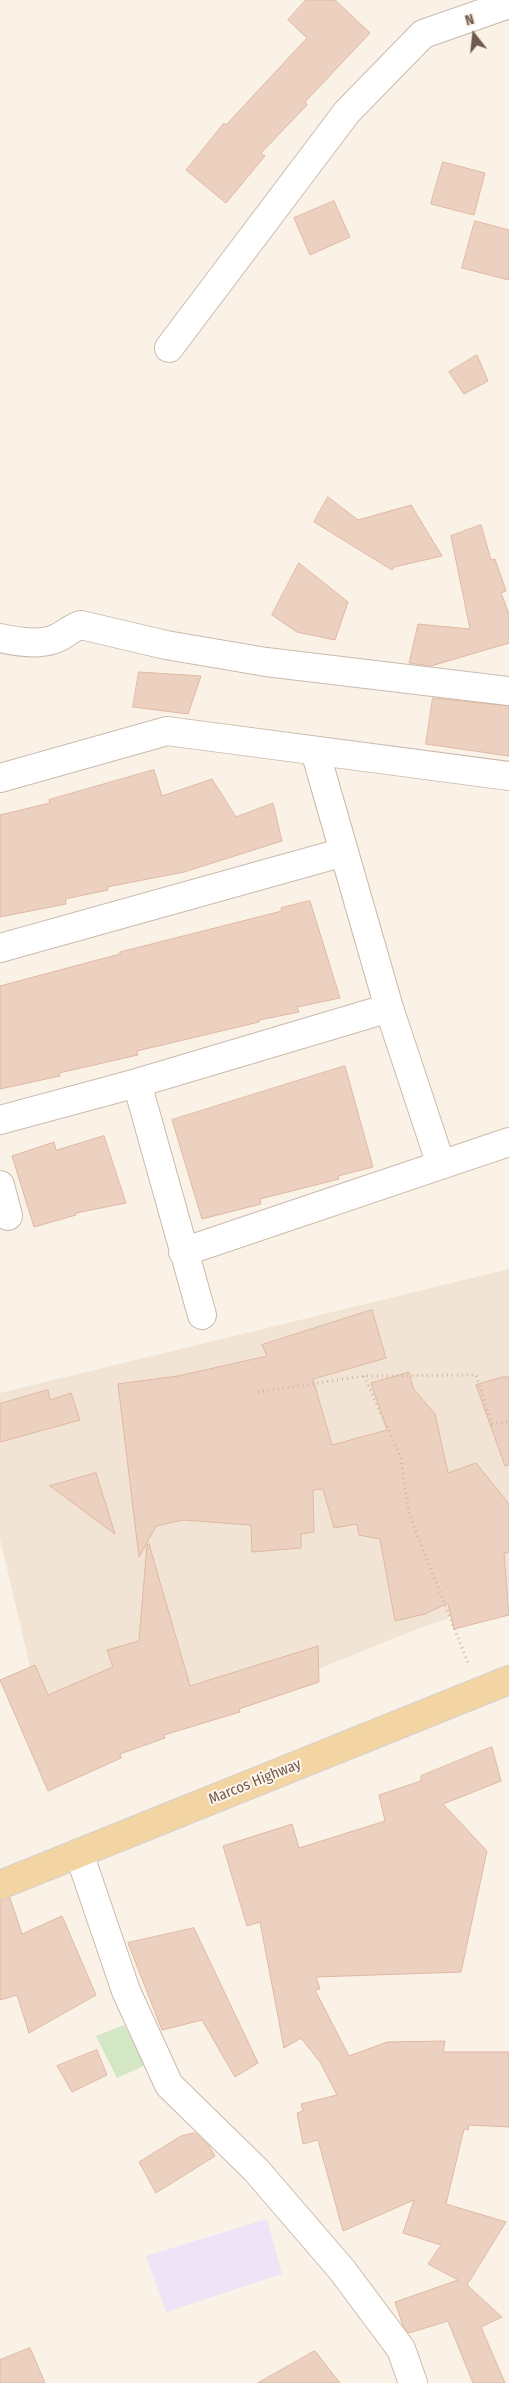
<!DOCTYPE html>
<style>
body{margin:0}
#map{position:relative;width:509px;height:2383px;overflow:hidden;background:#faf2e6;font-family:"Fira Sans Condensed",sans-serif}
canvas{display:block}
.north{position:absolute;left:449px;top:10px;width:50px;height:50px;-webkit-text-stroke:4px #fdf6ec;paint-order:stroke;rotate:344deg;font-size:14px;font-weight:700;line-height:20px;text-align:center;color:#71594d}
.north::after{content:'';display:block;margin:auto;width:18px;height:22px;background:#71594d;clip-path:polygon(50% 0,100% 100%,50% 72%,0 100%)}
</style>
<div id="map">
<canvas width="509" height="2383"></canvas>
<div class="north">N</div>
</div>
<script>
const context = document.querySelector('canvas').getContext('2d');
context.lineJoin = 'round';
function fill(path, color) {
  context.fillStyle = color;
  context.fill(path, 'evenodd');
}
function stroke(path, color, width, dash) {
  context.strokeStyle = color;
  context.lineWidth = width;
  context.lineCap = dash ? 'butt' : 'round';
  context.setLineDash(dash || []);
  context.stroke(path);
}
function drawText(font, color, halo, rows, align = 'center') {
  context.font = font + ' "Fira Sans Condensed",sans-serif';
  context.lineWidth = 4;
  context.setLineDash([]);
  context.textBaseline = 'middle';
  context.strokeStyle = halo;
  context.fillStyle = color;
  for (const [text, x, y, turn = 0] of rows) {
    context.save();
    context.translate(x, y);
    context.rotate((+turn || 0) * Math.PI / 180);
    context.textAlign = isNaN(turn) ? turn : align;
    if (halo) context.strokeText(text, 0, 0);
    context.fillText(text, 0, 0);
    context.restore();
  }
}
fill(new Path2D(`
 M 509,1269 L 509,1596 L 407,1633 L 56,1776 L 0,1539 L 0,1393 Z`), '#f1e4d5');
fill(new Path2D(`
 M 267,2219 L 282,2274 L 166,2312 L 146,2256 Z`), '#efe3f7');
fill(new Path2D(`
 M 124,2025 L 146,2065 L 117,2078 L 96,2036 Z`), '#d3e7c5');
const building = new Path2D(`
 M 306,0 L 335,0 L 370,33 L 305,102 L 307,105 L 261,153 L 265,156 L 226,203 L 186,170 L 224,123 L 226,125 L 307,38 L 288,20 Z
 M 443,162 L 485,173 L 474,215 L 431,204 Z
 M 334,201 L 350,237 L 310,255 L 294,218 Z
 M 475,221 L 509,230 L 509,280 L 462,268 Z
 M 477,355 L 488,381 L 464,394 L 449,372 Z
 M 328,497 L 358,520 L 411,505 L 442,556 L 394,567 L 392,570 L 314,522 Z
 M 481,525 L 491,560 L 495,559 L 506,591 L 501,593 L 509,614 L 509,643 L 431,666 L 409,663 L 418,624 L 470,629 L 451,536 Z
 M 299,563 L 348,602 L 335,640 L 297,632 L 272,615 Z
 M 139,672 L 201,676 L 188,714 L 133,707 Z
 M 433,698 L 509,706 L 509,756 L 426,744 Z
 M 154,770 L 162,796 L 212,779 L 236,817 L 273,803 L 282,841 L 184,872 L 107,887 L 108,890 L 65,899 L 66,904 L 0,917 L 0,815 L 50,803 L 49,800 Z
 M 310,901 L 340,998 L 297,1007 L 299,1012 L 259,1020 L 259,1022 L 137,1051 L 138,1055 L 59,1073 L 60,1076 L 0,1089 L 0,986 L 120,954 L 120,952 L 282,911 L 281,908 Z
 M 345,1066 L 373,1167 L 338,1176 L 339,1179 L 260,1199 L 261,1204 L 202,1219 L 172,1120 Z
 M 104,1136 L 126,1203 L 76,1213 L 76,1215 L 34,1227 L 12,1156 L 54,1142 L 56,1150 Z
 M 372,1310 L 386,1358 L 313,1379 L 332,1445 L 387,1430 L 371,1383 L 409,1372 L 413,1388 L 435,1414 L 448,1473 L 476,1463 L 509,1504 L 509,1552 L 504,1553 L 509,1615 L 454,1629 L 448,1603 L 425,1614 L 395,1621 L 380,1539 L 359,1535 L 357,1524 L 334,1528 L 323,1489 L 313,1490 L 314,1532 L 301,1534 L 301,1548 L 252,1552 L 251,1525 L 183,1520 L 156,1526 L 139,1557 L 118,1384 L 178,1376 L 267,1356 L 262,1345 Z
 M 503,1377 L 509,1377 L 509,1465 L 505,1466 L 476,1385 Z
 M 48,1390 L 50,1400 L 71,1393 L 80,1420 L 0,1442 L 0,1404 Z
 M 96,1473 L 115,1534 L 50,1486 Z
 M 149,1544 L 190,1686 L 318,1646 L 319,1682 L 239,1709 L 240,1712 L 164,1735 L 165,1738 L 120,1754 L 121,1758 L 48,1791 L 0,1680 L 35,1665 L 48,1695 L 113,1667 L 107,1650 L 139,1641 L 147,1545 Z
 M 492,1747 L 501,1781 L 443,1804 L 487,1851 L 461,1972 L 316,1977 L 320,1989 L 315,1990 L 349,2056 L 387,2042 L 445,2041 L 443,2052 L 509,2052 L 509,2127 L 469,2125 L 468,2130 L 464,2129 L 446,2204 L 506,2222 L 467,2285 L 502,2317 L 481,2327 L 505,2383 L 473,2383 L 448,2321 L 409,2333 L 403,2326 L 395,2302 L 458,2280 L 428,2264 L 441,2245 L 403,2233 L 414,2200 L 343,2231 L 318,2140 L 303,2144 L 297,2113 L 303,2111 L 301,2104 L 337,2095 L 320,2062 L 301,2038 L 284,2048 L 260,1922 L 247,1926 L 223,1846 L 292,1824 L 299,1848 L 385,1821 L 379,1795 L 421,1781 L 421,1776 Z
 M 10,1898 L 22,1934 L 62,1916 L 96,1995 L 29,2033 L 17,1995 L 0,2000 L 0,1900 Z
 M 194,1928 L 258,2063 L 235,2077 L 202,2020 L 162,2030 L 128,1943 Z
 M 97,2050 L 107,2075 L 72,2092 L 57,2066 Z
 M 195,2133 L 209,2146 L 215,2156 L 156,2193 L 139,2162 L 181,2136 Z
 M 30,2348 L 45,2383 L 0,2383 L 0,2360 Z
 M 315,2351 L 340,2383 L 258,2383 Z`);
fill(building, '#edd1c0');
stroke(building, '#dfb8a2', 1);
const minor = new Path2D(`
 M 169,348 L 347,112 L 423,34 L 509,4
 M 0,638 C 17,642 36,645 52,640 C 63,637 70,628 81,625 L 166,645 L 266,662 L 509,691
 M 315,751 L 389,1008 L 441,1165
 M 0,778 L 167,731 L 509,776
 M 0,948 L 344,852
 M 137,1083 L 202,1315
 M 0,1120 L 137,1083 L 389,1008
 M 0,1185 L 8,1216
 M 183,1252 L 509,1142
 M 79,1853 L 126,1991 L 169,2085 L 256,2170 L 342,2270 L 401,2349 L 413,2383`);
const major = new Path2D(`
 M 0,1885 L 509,1680`);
stroke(minor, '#cbbaad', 30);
stroke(major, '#d7d1cd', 30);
stroke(new Path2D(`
 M 364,1376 L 401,1458 L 409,1514 L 468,1663
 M 258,1392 L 364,1376 L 476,1375 L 492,1424 L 509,1421`), '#d2b5a3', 3, [1, 4]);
stroke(minor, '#fff', 28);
stroke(major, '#f3d5a4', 28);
drawText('15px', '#71594d', '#fdf6ec', [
 ["Marcos Highway",255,1782,-22]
]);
</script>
